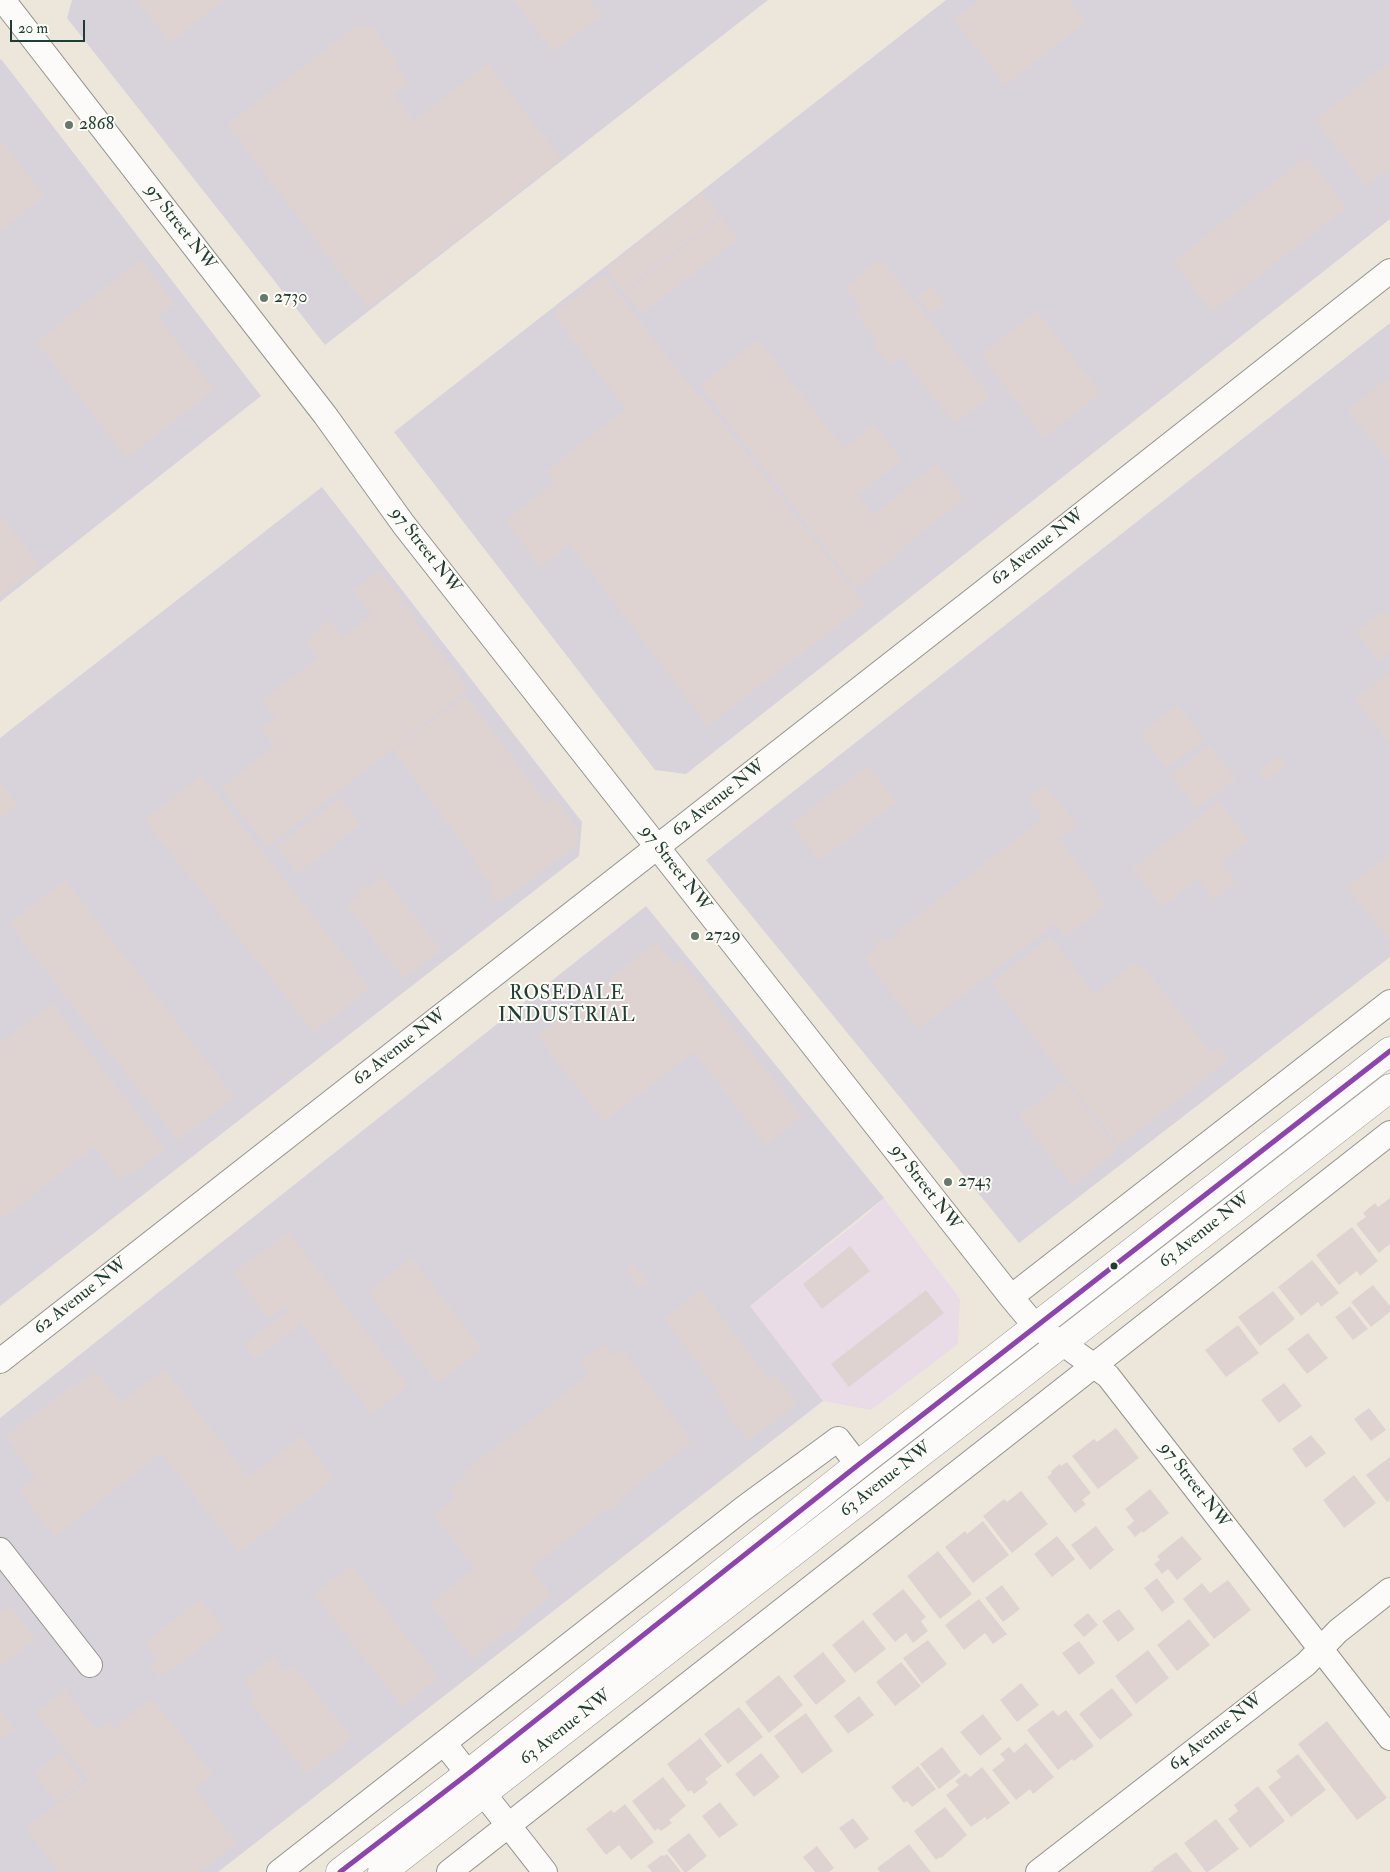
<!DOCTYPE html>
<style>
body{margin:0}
#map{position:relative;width:1390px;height:1872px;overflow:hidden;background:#ede7db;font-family:"IM FELL Double Pica",serif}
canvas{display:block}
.scale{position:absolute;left:10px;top:20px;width:75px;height:22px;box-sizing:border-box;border:2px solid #1f3d34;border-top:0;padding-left:6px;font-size:15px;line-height:18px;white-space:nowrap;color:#1f3d34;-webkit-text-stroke:4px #fdfcf7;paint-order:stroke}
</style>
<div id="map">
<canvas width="1390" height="1872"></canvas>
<div class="scale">20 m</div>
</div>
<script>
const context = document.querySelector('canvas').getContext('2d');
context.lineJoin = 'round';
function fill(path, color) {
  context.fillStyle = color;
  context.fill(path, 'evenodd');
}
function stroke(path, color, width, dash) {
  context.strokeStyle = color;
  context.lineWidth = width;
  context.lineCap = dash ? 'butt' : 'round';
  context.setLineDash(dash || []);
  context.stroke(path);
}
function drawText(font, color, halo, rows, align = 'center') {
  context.font = font + ' "IM FELL Double Pica",serif';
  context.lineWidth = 4;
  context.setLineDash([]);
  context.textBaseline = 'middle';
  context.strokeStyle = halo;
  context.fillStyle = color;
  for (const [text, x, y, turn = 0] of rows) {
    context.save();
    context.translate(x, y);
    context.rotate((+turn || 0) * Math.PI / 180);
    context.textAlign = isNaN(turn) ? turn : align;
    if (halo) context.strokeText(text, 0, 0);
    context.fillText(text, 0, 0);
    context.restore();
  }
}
fill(new Path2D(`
 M 884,1198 L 960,1299 L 958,1344 L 871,1410 L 823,1401 L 750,1306 L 864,1217 Z`), '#e9dce7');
fill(new Path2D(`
 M 72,0 L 768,0 L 325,345 L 67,18 Z
 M 946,0 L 1390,0 L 1390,219 L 686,774 L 655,770 L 394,432 Z
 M 1,59 L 261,396 L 0,602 L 0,60 Z
 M 1390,323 L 1390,957 L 1019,1243 L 706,860 Z
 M 322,487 L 582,822 L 579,856 L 0,1306 L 0,738 Z
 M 646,906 L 884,1198 L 750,1306 L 823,1401 L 218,1872 L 0,1872 L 0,1418 Z`), '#d8d2da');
fill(new Path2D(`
 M 137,0 L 224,0 L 170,43 Z
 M 513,0 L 590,0 L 602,15 L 554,52 Z
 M 979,0 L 1069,0 L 1086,22 L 1005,85 L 954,20 Z
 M 358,25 L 372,27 L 399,63 L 396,66 L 409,83 L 394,95 L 414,121 L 488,64 L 561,159 L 368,308 L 227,125 Z
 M 1390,62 L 1390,168 L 1366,187 L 1315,120 Z
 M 0,139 L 45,196 L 0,232 Z
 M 1307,156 L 1347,208 L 1212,312 L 1173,262 Z
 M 703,193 L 720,216 L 623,292 L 606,269 Z
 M 721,218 L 738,239 L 642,314 L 625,293 Z
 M 881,259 L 990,396 L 955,424 L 901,357 L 890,366 L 873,345 L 878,341 L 854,312 L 861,307 L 845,287 Z
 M 141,260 L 175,304 L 158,317 L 214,390 L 127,458 L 36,342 Z
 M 604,275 L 698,396 L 700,394 L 865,605 L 708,726 L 570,544 L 541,567 L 506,521 L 555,482 L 546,471 L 626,409 L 553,314 Z
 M 931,286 L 945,304 L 931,314 L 917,296 Z
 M 1037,311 L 1101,394 L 1044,437 L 981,355 Z
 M 758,340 L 844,448 L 874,424 L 902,460 L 858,495 L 873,515 L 937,464 L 964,499 L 902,548 L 903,550 L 856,588 L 700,385 Z
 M 1390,377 L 1390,463 L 1348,410 Z
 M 0,514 L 40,566 L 0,596 Z
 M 380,571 L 416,617 L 414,619 L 469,689 L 267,847 L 221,788 L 275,746 L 261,729 L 276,718 L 262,701 L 317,658 L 305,642 L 319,631 L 317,629 L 329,620 L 343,638 L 372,615 L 353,591 Z
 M 1385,610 L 1390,617 L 1390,652 L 1379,661 L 1356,632 Z
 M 1390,672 L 1390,742 L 1355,700 Z
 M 466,696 L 547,804 L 554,798 L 578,830 L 575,846 L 502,901 L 501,899 L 496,903 L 488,892 L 493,888 L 473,861 L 475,860 L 393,750 Z
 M 1178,705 L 1204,740 L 1166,768 L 1140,734 Z
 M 1209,745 L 1236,779 L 1197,809 L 1171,775 Z
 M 1279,756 L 1287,765 L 1266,782 L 1258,773 Z
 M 868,765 L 897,802 L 820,861 L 791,824 Z
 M 202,775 L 370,988 L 314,1033 L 145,820 Z
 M 0,783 L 18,805 L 0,819 Z
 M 1045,785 L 1077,825 L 1059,839 L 1098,890 L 1096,892 L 1107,905 L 1066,937 L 1055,924 L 919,1029 L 864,958 L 877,948 L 874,944 L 882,938 L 886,943 L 899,932 L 898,931 L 1043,818 L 1027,798 Z
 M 340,798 L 361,824 L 298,874 L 277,846 Z
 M 1219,801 L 1249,840 L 1220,862 L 1236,883 L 1214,900 L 1198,879 L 1162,907 L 1132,869 Z
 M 1390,854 L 1390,939 L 1389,940 L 1347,887 Z
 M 383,876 L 441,950 L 404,979 L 347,906 L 359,895 L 356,892 L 366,884 L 369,888 Z
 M 65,880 L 235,1097 L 178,1140 L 9,924 Z
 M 1050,937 L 1095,994 L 1136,962 L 1142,970 L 1145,968 L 1211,1053 L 1219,1047 L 1229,1060 L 1119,1146 L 991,983 Z
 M 657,942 L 674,964 L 681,960 L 802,1117 L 766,1145 L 694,1052 L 604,1122 L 537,1036 Z
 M 52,1004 L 165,1149 L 131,1175 L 129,1172 L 119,1179 L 94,1147 L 4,1218 L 0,1213 L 0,1044 Z
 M 1065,1081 L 1118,1150 L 1073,1186 L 1019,1116 Z
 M 1390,1198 L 1390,1244 L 1379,1253 L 1356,1224 L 1366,1217 L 1363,1213 L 1375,1203 L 1378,1207 Z
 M 1352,1227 L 1378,1261 L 1360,1276 L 1357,1271 L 1339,1285 L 1316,1255 Z
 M 288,1232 L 408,1386 L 372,1414 L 300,1321 L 297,1323 L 299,1325 L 255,1359 L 244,1345 L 290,1309 L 288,1305 L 269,1319 L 234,1273 Z
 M 850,1246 L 870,1271 L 822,1309 L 803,1284 Z
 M 411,1258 L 482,1349 L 438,1383 L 368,1292 Z
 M 1312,1260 L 1339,1293 L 1321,1307 L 1318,1302 L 1301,1316 L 1278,1287 Z
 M 633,1263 L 647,1281 L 639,1287 L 626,1269 Z
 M 1373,1285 L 1390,1306 L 1390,1312 L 1371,1327 L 1351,1302 Z
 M 701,1290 L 769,1379 L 776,1375 L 797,1403 L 748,1441 L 725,1411 L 728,1409 L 716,1393 L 719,1391 L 664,1319 Z
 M 926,1290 L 944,1313 L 849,1387 L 831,1364 Z
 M 1273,1291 L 1295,1319 L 1260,1346 L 1238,1317 Z
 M 1350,1306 L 1368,1329 L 1353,1340 L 1335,1317 Z
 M 1238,1325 L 1259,1353 L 1226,1377 L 1205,1350 Z
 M 1308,1333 L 1328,1358 L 1307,1374 L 1287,1349 Z
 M 604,1344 L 613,1356 L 621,1349 L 693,1441 L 621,1498 L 623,1500 L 609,1512 L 607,1509 L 531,1568 L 552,1595 L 517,1623 L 519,1626 L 512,1632 L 509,1629 L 472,1658 L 430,1604 L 475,1568 L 433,1515 L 455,1498 L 449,1490 L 463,1479 L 468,1486 L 470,1484 L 462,1474 L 590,1374 L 581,1362 Z
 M 164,1369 L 249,1477 L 301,1436 L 334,1478 L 239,1553 L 161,1453 L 55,1537 L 19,1491 L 36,1477 L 5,1437 L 75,1383 L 77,1386 L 96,1371 L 121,1403 Z
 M 1284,1383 L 1302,1406 L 1279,1423 L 1261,1400 Z
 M 1369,1408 L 1386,1430 L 1371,1441 L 1354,1419 Z
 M 1116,1428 L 1139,1458 L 1098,1489 L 1072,1456 L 1094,1439 L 1097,1442 Z
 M 1311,1435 L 1326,1453 L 1306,1468 L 1292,1449 Z
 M 1390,1457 L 1390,1500 L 1387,1502 L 1366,1475 Z
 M 1067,1462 L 1091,1493 L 1082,1500 L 1086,1504 L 1075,1513 L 1047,1477 L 1052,1473 L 1051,1471 L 1060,1464 L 1061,1466 Z
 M 1354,1475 L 1376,1503 L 1344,1528 L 1323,1500 Z
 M 1150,1489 L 1169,1513 L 1143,1533 L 1142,1531 L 1135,1537 L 1127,1527 L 1134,1521 L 1125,1509 Z
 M 1021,1491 L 1048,1524 L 1012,1553 L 983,1516 L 1004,1499 L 1007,1502 Z
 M 983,1521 L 1009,1555 L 973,1583 L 945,1547 L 965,1531 L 967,1534 Z
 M 1096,1526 L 1114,1550 L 1090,1570 L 1071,1545 Z
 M 1057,1536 L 1075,1559 L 1052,1577 L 1034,1554 Z
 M 1182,1536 L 1202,1559 L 1177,1580 L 1168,1569 L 1162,1574 L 1154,1564 L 1160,1560 L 1157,1556 Z
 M 938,1551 L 972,1594 L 940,1619 L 907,1576 Z
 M 352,1566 L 439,1678 L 402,1707 L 314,1594 Z
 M 1157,1578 L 1175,1602 L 1162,1612 L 1144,1588 Z
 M 1228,1580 L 1251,1610 L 1214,1639 L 1183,1599 L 1202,1583 L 1210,1593 Z
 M 1002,1585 L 1020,1609 L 1003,1622 L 985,1598 Z
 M 903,1589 L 926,1617 L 921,1621 L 928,1631 L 913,1643 L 906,1633 L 895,1642 L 872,1614 Z
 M 200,1599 L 224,1629 L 168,1673 L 167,1671 L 159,1678 L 150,1665 L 157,1659 L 145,1643 Z
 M 979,1599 L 1007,1634 L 993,1644 L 985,1633 L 964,1650 L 945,1625 Z
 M 10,1606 L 36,1639 L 0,1667 L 0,1613 Z
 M 1119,1609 L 1135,1629 L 1118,1642 L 1102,1621 Z
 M 1088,1613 L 1098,1625 L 1084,1637 L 1073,1625 Z
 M 1189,1619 L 1210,1645 L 1177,1671 L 1157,1645 Z
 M 863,1620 L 886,1649 L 855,1673 L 832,1645 Z
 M 928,1640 L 947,1664 L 922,1684 L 903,1658 Z
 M 1079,1641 L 1095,1663 L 1079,1675 L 1062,1653 Z
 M 1148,1650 L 1169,1678 L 1136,1704 L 1115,1676 Z
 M 823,1652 L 846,1681 L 816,1705 L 793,1676 Z
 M 274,1657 L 285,1672 L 294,1665 L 352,1738 L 307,1774 L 249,1701 L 256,1696 L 244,1681 Z
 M 901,1662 L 921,1686 L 895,1706 L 876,1682 Z
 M 779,1675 L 803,1705 L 769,1733 L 745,1702 Z
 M 1021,1683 L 1039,1705 L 1017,1722 L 1000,1700 Z
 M 1112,1688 L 1133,1715 L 1100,1740 L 1079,1714 Z
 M 65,1690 L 97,1731 L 108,1722 L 113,1729 L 152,1698 L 213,1775 L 195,1789 L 237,1843 L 200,1872 L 59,1872 L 25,1828 L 89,1780 L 36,1713 Z
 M 859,1696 L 874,1715 L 848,1734 L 834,1716 Z
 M 739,1707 L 763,1737 L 728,1764 L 704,1734 Z
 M 0,1710 L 15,1729 L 0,1740 Z
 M 1053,1710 L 1058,1716 L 1066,1710 L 1094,1746 L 1074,1761 L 1072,1759 L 1058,1770 L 1027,1730 Z
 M 806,1713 L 833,1751 L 802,1774 L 774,1736 Z
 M 983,1714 L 1002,1739 L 980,1756 L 960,1732 Z
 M 1327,1721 L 1387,1798 L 1357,1820 L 1298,1744 Z
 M 700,1738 L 722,1766 L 705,1779 L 708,1783 L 694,1794 L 691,1790 L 688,1792 L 667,1764 Z
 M 1026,1743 L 1054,1777 L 1033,1794 L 1030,1789 L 1016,1800 L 992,1770 L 1005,1760 L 1000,1754 L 1009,1747 L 1014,1753 Z
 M 942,1747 L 961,1772 L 939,1789 L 920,1764 Z
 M 61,1752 L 83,1780 L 56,1802 L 34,1773 Z
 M 761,1753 L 780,1777 L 754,1797 L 735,1774 Z
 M 1298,1754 L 1326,1790 L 1291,1817 L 1268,1787 L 1281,1777 L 1276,1771 Z
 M 918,1766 L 936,1789 L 912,1807 L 907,1801 L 904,1803 L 891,1787 Z
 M 982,1767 L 1010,1803 L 987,1820 L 985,1817 L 971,1827 L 946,1795 L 959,1785 L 955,1781 L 966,1773 L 970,1777 Z
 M 663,1777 L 686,1806 L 669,1820 L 672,1823 L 661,1831 L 658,1828 L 655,1831 L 632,1801 Z
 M 1258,1786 L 1285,1821 L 1250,1848 L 1228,1819 L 1238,1811 L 1234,1805 Z
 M 720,1802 L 738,1825 L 719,1838 L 702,1816 Z
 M 625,1804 L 654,1842 L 631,1860 L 619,1845 L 606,1855 L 586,1829 L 611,1810 L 614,1813 Z
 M 945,1807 L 967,1835 L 941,1858 L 940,1857 L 936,1860 L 914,1831 Z
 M 853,1818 L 869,1839 L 855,1849 L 839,1828 Z
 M 1216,1819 L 1239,1849 L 1208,1872 L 1206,1872 L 1184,1843 Z
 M 689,1833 L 707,1856 L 687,1872 L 684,1872 L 667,1850 Z
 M 909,1844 L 931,1872 L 880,1872 L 877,1868 Z
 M 817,1846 L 834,1868 L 829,1872 L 815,1872 L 803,1857 Z
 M 1176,1852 L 1192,1872 L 1150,1872 L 1154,1869 L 1153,1868 Z
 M 667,1854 L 681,1872 L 652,1872 L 647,1866 L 662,1855 L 664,1856 Z`), '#dfd3d2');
const minor = new Path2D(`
 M 3,0 L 325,415 L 404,525 L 1011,1297 L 1036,1327 L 1062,1343 L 1108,1376 L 1390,1738
 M 1011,1297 L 1390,1002
 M 0,1361 L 982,593 L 1390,271
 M 0,1550 L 90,1665
 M 444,1743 L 545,1872
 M 279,1872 L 744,1508 L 838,1439 L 858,1465
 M 449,1872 L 1390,1133
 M 1038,1872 L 1306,1664 L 1338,1631 L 1390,1590`);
const major = new Path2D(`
 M 340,1872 L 469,1773 L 858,1465 L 1390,1051
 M 382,1872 L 1390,1088`);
stroke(minor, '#92938c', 26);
stroke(major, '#92938c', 29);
stroke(minor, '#fcfbfa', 24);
stroke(major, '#fcfbfa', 28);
stroke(new Path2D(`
 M 340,1872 L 469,1773 L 858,1465 L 1390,1051`), '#8e44ad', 5);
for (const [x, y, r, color] of [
 [69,125,5,"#67786e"],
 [264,298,5,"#67786e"],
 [695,936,5,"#67786e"],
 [948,1182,5,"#67786e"],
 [1114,1266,4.5,"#1f3d34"]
]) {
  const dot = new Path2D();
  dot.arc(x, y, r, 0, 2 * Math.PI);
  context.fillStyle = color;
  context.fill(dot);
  stroke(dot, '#fdfcf7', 2);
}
drawText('18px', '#1f3d34', '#fdfcf7', [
 ["2868",79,125],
 ["2730",274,298],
 ["2729",705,936],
 ["2743",958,1182]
], 'left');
drawText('18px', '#1f3d34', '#fdfcf7', [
 ["97 Street NW",180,228,52],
 ["62 Avenue NW",1038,548,-38],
 ["97 Street NW",425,551,52],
 ["62 Avenue NW",719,799,-38],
 ["97 Street NW",675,869,52],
 ["62 Avenue NW",400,1048,-38],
 ["97 Street NW",925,1188,52],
 ["63 Avenue NW",1205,1231,-38],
 ["62 Avenue NW",81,1297,-38],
 ["63 Avenue NW",886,1480,-38],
 ["97 Street NW",1194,1486,52],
 ["63 Avenue NW",566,1728,-38],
 ["64 Avenue NW",1216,1733,-38]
]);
context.letterSpacing = '1px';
drawText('19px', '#1f3d34', '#fdfcf7', [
 ["ROSEDALE",567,995],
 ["INDUSTRIAL",567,1017]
]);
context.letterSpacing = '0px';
</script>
